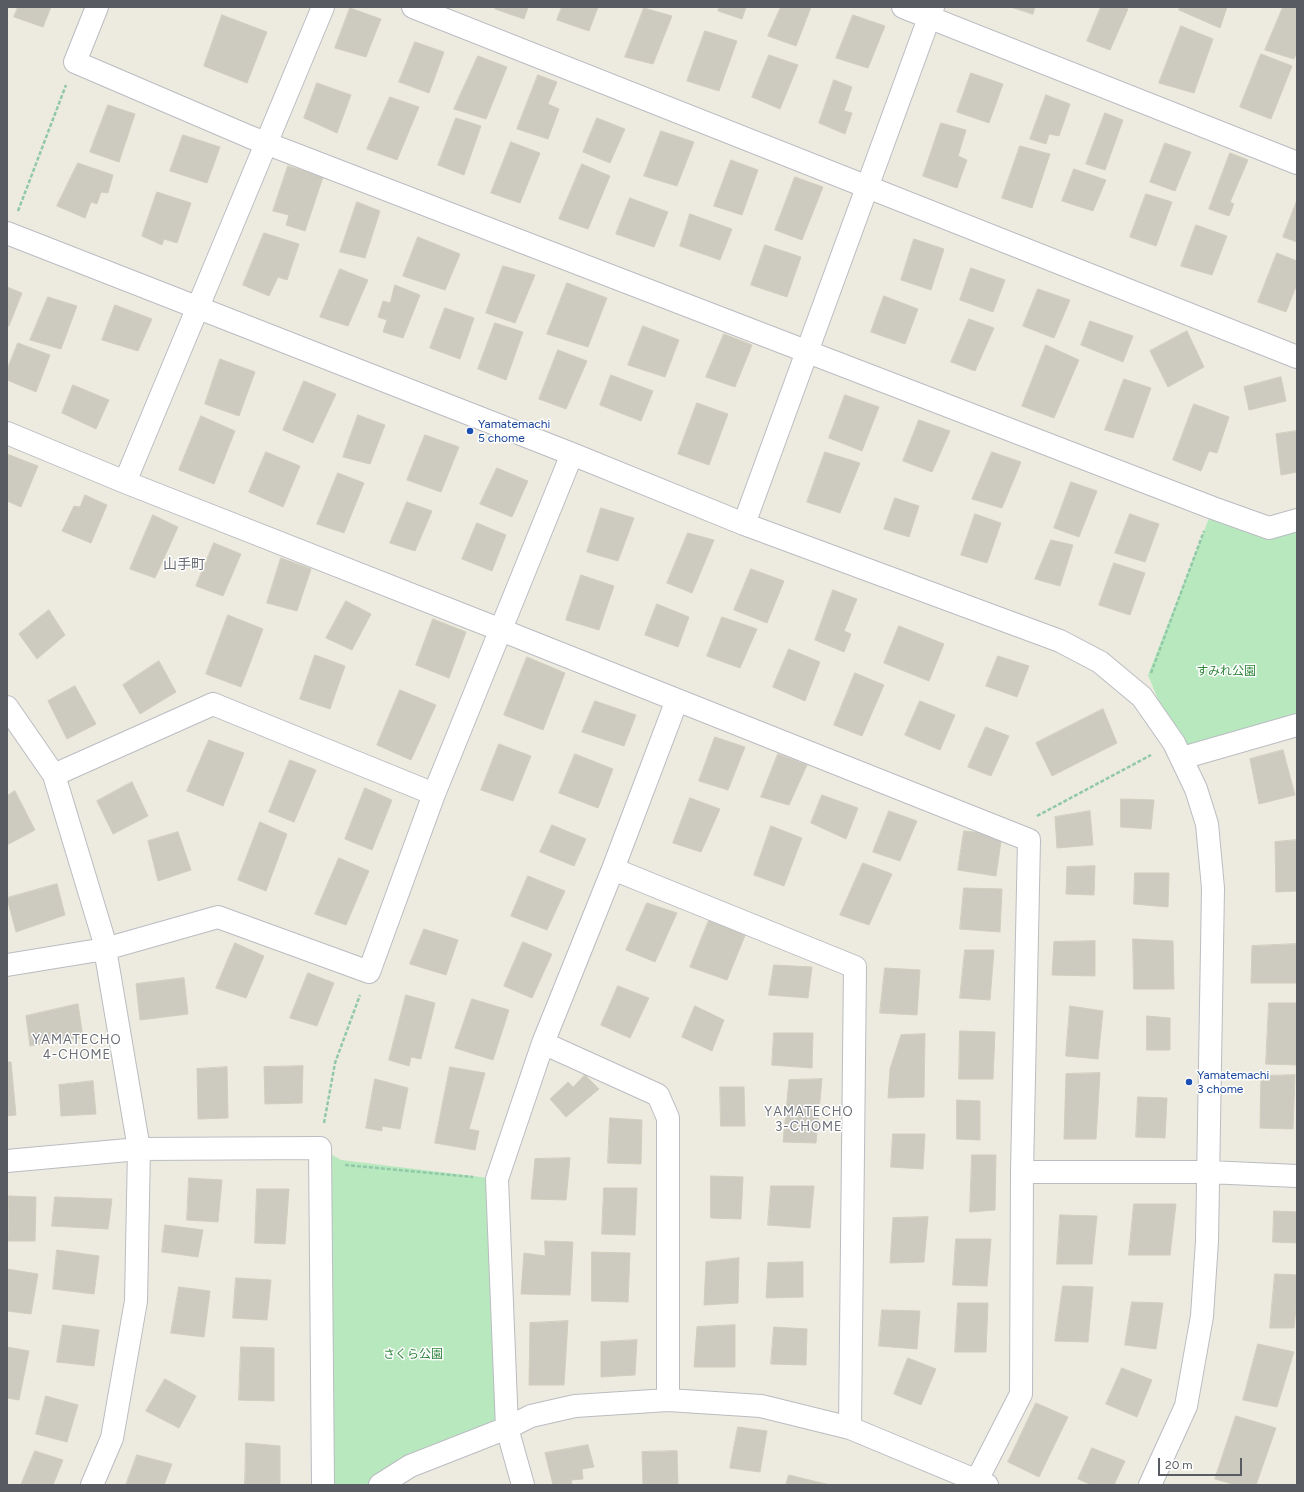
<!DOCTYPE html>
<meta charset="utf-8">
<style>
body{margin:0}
#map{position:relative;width:1304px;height:1492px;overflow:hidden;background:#edebdf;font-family:Figtree,sans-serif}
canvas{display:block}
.frame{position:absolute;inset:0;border:8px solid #585b62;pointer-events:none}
.scale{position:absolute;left:1158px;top:1458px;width:84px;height:18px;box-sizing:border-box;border:2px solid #585b62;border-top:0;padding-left:5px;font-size:12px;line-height:14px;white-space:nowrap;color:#585b62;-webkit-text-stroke:3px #fff;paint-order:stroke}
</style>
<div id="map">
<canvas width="1304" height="1492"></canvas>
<div class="frame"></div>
<div class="scale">20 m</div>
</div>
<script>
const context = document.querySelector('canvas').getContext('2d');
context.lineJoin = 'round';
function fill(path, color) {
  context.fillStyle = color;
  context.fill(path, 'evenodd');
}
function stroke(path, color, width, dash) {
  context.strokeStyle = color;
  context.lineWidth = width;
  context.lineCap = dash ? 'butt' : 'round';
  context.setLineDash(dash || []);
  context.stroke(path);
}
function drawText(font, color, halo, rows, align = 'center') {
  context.font = font + ' Figtree,"Noto Sans JP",sans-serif';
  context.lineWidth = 3;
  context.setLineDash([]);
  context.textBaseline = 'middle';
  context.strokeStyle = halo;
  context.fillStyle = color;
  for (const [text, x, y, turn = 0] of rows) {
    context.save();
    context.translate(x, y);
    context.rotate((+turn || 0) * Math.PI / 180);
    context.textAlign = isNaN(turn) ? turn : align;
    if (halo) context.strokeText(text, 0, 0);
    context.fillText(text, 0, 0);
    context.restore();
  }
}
fill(new Path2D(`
 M 1213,508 L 1269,528 L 1297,520 L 1297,725 L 1182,758 L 1148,675 Z
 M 320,1148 L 341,1160 L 497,1179 L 507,1428 L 364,1485 L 323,1485 Z`), '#b8e8be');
const building = new Path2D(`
 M 18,7 L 51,7 L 43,27 L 14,17 Z
 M 496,7 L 528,7 L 524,19 L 495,9 Z
 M 562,7 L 598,7 L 589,31 L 557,20 Z
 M 720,7 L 746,7 L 742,19 L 718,11 Z
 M 781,7 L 811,7 L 796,46 L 768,36 Z
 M 1011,7 L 1035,7 L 1033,14 Z
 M 1101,7 L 1121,7 L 1128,9 L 1110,50 L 1087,41 Z
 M 1180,7 L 1227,7 L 1220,28 L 1179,10 Z
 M 1283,7 L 1297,7 L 1297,52 L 1294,59 L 1265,50 Z
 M 350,8 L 381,19 L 366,57 L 335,48 Z
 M 644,8 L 672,16 L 653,64 L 625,57 Z
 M 222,15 L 267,32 L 247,83 L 204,66 Z
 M 853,15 L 885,26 L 868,68 L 836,58 Z
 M 1181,26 L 1213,39 L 1194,93 L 1159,83 Z
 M 705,31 L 737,41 L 719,91 L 687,81 Z
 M 415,42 L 444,52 L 429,93 L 399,82 Z
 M 1261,54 L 1292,66 L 1271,119 L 1240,107 Z
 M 769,55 L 798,65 L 780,109 L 752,97 Z
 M 478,56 L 507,67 L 486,119 L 454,109 Z
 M 971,73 L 1003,84 L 989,123 L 957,112 Z
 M 538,75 L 557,82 L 548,104 L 559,109 L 548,139 L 517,129 Z
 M 834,80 L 852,87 L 844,111 L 852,113 L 845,134 L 819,123 Z
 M 317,83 L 351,95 L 337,133 L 304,118 Z
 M 1046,95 L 1070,104 L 1059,136 L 1049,134 L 1046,144 L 1030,139 Z
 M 390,97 L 419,107 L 397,160 L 367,149 Z
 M 108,105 L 135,114 L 119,162 L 90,152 Z
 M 1105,113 L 1123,120 L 1105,170 L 1086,164 Z
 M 456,118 L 481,126 L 464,175 L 438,165 Z
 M 597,118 L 625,129 L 610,163 L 583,152 Z
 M 941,123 L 966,130 L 958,156 L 967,160 L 957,188 L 923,176 Z
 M 661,131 L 694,142 L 677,186 L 644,176 Z
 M 183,135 L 220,147 L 207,183 L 170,171 Z
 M 511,142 L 540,153 L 520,203 L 491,193 Z
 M 1165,143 L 1191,152 L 1175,191 L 1150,182 Z
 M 1020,146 L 1050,154 L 1032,208 L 1002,198 Z
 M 1230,153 L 1248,160 L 1230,202 L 1234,204 L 1229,216 L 1209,209 Z
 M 731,160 L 758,170 L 742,215 L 714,206 Z
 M 78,163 L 113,175 L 108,193 L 101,192 L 97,204 L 91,202 L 85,218 L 57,206 Z
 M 582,164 L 610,176 L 588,229 L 559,219 Z
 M 288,166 L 323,177 L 305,231 L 286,225 L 289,215 L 273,211 Z
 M 1074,169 L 1106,180 L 1093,211 L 1062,201 Z
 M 795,177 L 823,187 L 802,240 L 775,230 Z
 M 157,192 L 191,203 L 177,243 L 164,239 L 162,245 L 142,236 Z
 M 1146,194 L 1172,202 L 1156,246 L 1130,237 Z
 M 630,198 L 668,212 L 654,247 L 616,234 Z
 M 1297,200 L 1297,242 L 1283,237 Z
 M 357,202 L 380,211 L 365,258 L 340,252 Z
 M 690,214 L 732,229 L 720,260 L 680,246 Z
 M 1196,225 L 1227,236 L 1212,275 L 1181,266 Z
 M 264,233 L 299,244 L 287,280 L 278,277 L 269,296 L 243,285 Z
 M 418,237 L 460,254 L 445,290 L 403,276 Z
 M 914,239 L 944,249 L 931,290 L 901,280 Z
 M 765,245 L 801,257 L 787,297 L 751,285 Z
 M 1277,253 L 1297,261 L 1297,284 L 1286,312 L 1258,302 Z
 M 503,266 L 535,275 L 515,323 L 486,313 Z
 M 971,268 L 1005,280 L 993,312 L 960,300 Z
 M 340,269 L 368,280 L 348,326 L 320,317 Z
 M 567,283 L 607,298 L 588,347 L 547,334 Z
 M 395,285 L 420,295 L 403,338 L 383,332 L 387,320 L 378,317 L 383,301 L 390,303 Z
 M 7,287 L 22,293 L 9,326 L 7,326 Z
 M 1038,289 L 1070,300 L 1054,338 L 1023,326 Z
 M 884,296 L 918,309 L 905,344 L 871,332 Z
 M 48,297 L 77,306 L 61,349 L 30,340 Z
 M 115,305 L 152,319 L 138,351 L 102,340 Z
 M 445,308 L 474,318 L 460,359 L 430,348 Z
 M 969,319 L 994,328 L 975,371 L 951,362 Z
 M 1090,321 L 1133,336 L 1123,362 L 1081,345 Z
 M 495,323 L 523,332 L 506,380 L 478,369 Z
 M 643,326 L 679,340 L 665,377 L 628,365 Z
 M 1187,331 L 1204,367 L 1168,387 L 1150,351 Z
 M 724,334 L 752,345 L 735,387 L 706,377 Z
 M 18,343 L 50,355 L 36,392 L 7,380 L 7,370 Z
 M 1046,345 L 1079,360 L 1054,418 L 1022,406 Z
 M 558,350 L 587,361 L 566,409 L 539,399 Z
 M 220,359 L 255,372 L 239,416 L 205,404 Z
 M 611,375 L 653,391 L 641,421 L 600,405 Z
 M 1281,377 L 1286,401 L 1249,410 L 1244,387 Z
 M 1124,379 L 1151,388 L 1133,438 L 1105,430 Z
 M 304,381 L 336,394 L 313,443 L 283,430 Z
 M 73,385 L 109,400 L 96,429 L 62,413 Z
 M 845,395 L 879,407 L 862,451 L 829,438 Z
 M 697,403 L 728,414 L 709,465 L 678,454 Z
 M 1194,404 L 1229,417 L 1217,453 L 1209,451 L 1201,471 L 1173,460 Z
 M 358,415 L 385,425 L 370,464 L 343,457 Z
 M 201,416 L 235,431 L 214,484 L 179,470 Z
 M 919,420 L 950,431 L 932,472 L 903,461 Z
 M 1297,431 L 1297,472 L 1281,475 L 1276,434 Z
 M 425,435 L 459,447 L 441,492 L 407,480 Z
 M 266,452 L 300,466 L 283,507 L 249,492 Z
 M 825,452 L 860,463 L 840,513 L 807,502 Z
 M 992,452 L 1021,462 L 1002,508 L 972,499 Z
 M 7,454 L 38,466 L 21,507 L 7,501 Z
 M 497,468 L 528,481 L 512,517 L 480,504 Z
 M 338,473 L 364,483 L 344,533 L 317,524 Z
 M 1071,482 L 1097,491 L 1079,537 L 1054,528 Z
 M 85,495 L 107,505 L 91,543 L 62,531 L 74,506 L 80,507 Z
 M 895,498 L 919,506 L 909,537 L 884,529 Z
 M 407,502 L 432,511 L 415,551 L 390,543 Z
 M 601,508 L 634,518 L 618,561 L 587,552 Z
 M 975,514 L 1001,523 L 987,563 L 961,555 Z
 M 1130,514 L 1159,524 L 1145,562 L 1115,553 Z
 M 153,515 L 178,527 L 155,578 L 130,569 Z
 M 477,523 L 506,535 L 492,571 L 462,559 Z
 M 688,533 L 714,540 L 692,593 L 667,583 Z
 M 1051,540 L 1073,545 L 1060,586 L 1035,579 Z
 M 214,543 L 241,554 L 223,596 L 196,586 Z
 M 281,558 L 311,569 L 297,611 L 267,603 Z
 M 1114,563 L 1145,573 L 1130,615 L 1099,605 Z
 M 751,569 L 784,581 L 767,623 L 734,610 Z
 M 581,575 L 614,586 L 599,630 L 566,620 Z
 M 833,590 L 857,599 L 844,631 L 851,634 L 844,652 L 815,640 Z
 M 346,601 L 371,614 L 352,650 L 326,638 Z
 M 657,604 L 689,617 L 678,647 L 645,635 Z
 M 49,610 L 65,635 L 37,659 L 19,634 Z
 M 228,615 L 263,629 L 241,687 L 206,674 Z
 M 722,617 L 757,629 L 740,668 L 707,656 Z
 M 433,619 L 466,632 L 449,678 L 416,665 Z
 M 899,626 L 944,644 L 929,681 L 884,663 Z
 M 789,649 L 820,662 L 805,701 L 773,687 Z
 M 315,655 L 345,666 L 330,709 L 300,699 Z
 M 998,656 L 1029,666 L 1017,697 L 986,686 Z
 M 527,657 L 565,673 L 543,730 L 504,715 Z
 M 159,661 L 176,692 L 140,714 L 123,685 Z
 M 855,673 L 884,685 L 862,736 L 834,725 Z
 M 75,686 L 96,724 L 67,739 L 48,701 Z
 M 400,690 L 436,705 L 411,760 L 377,745 Z
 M 595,701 L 636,715 L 624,746 L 582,732 Z
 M 920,701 L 955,715 L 940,750 L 905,735 Z
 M 1103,709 L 1117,743 L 1052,776 L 1036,743 Z
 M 986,727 L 1009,736 L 991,776 L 968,767 Z
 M 715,737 L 745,747 L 728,790 L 699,781 Z
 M 209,740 L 244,753 L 223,806 L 187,791 Z
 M 499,744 L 531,756 L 513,801 L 481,790 Z
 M 1283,750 L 1295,795 L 1259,804 L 1250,759 Z
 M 575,754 L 613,769 L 598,808 L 559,793 Z
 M 778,754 L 807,765 L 789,805 L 761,797 Z
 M 290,760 L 316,770 L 294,822 L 269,812 Z
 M 132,782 L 148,816 L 113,834 L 97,801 Z
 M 365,788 L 392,800 L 372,850 L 345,839 Z
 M 15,791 L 35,830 L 7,845 L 7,796 Z
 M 822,795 L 858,808 L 846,839 L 811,823 Z
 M 690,798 L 720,809 L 701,852 L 673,843 Z
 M 1121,799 L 1154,800 L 1151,829 L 1121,827 Z
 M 889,811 L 917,821 L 900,861 L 873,852 Z
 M 1090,811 L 1093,845 L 1057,848 L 1055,817 Z
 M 260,822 L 287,834 L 266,891 L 238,880 Z
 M 552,825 L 586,839 L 574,866 L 540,852 Z
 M 771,826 L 802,838 L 784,886 L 754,875 Z
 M 964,831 L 1002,835 L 996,876 L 958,870 Z
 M 178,832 L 191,870 L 158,881 L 148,841 Z
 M 1297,840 L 1297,891 L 1276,892 L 1275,842 Z
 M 339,858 L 369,871 L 346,925 L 315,914 Z
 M 863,863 L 892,874 L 869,925 L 840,915 Z
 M 1095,866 L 1094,895 L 1066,894 L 1067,867 Z
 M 1135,873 L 1169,873 L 1168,907 L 1134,904 Z
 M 528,876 L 565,891 L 547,930 L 511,916 Z
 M 57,884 L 65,915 L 16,932 L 7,898 Z
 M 964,888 L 1002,889 L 1000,932 L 960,929 Z
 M 647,903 L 677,913 L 655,962 L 626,950 Z
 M 709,920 L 746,933 L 727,980 L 690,967 Z
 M 424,929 L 458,940 L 446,975 L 410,964 Z
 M 1133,939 L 1173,941 L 1174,989 L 1134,989 Z
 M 1095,941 L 1095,976 L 1052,975 L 1054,942 Z
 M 523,942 L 552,954 L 532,998 L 504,986 Z
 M 235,943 L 264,956 L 246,998 L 216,988 Z
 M 1297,944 L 1297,983 L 1251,983 L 1252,946 Z
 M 965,950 L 994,950 L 990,1000 L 960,998 Z
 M 774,965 L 812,967 L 808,998 L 769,995 Z
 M 885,968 L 920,970 L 917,1015 L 880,1013 Z
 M 308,973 L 334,983 L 317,1026 L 290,1018 Z
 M 184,978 L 188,1014 L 140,1020 L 136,984 Z
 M 618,986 L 649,998 L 630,1038 L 601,1025 Z
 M 406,995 L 435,1003 L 421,1059 L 411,1057 L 409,1066 L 389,1060 Z
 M 472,999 L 509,1010 L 493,1060 L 455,1048 Z
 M 1269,1003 L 1297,1003 L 1297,1065 L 1266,1064 Z
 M 78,1004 L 83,1037 L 30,1046 L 26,1016 Z
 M 695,1006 L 724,1020 L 712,1051 L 682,1037 Z
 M 1070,1006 L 1103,1011 L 1098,1059 L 1066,1056 Z
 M 1147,1016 L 1170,1018 L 1170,1050 L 1147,1050 Z
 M 960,1031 L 995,1032 L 993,1079 L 959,1079 Z
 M 774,1033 L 813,1033 L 812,1068 L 772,1065 Z
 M 925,1034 L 924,1097 L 888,1098 L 890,1069 L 901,1035 Z
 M 7,1062 L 11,1062 L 16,1115 L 7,1116 Z
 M 303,1066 L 302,1103 L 265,1104 L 264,1067 Z
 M 227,1067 L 228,1118 L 198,1119 L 197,1069 Z
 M 450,1067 L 485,1073 L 469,1129 L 479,1131 L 475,1150 L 435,1143 Z
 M 1100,1073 L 1096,1139 L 1064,1139 L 1066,1074 Z
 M 585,1075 L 599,1089 L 566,1117 L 550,1099 L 568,1082 L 573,1087 Z
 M 1295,1075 L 1293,1129 L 1260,1128 L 1261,1076 Z
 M 375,1079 L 408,1088 L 400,1129 L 382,1126 L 382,1131 L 366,1128 Z
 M 822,1079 L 816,1143 L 783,1142 L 789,1080 Z
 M 93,1081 L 96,1114 L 61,1116 L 59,1085 Z
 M 720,1087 L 744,1087 L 745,1126 L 721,1126 Z
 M 1138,1097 L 1167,1098 L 1165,1138 L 1136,1137 Z
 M 957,1100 L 980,1101 L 980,1140 L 957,1139 Z
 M 610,1118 L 642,1120 L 641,1164 L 608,1163 Z
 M 893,1134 L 925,1134 L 923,1169 L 891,1167 Z
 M 972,1155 L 996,1155 L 995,1210 L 970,1212 Z
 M 570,1158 L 566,1200 L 531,1199 L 535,1159 Z
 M 711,1176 L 743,1177 L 741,1219 L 711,1218 Z
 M 189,1178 L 222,1180 L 218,1222 L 187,1220 Z
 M 771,1186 L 814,1186 L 810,1228 L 768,1225 Z
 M 604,1188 L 637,1188 L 635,1235 L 602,1234 Z
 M 257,1189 L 289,1189 L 285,1244 L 255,1243 Z
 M 9,1196 L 36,1197 L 35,1241 L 8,1241 Z
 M 55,1197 L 112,1199 L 108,1229 L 52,1226 Z
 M 1134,1204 L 1176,1204 L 1170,1255 L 1129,1255 Z
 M 1274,1211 L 1297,1212 L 1297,1243 L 1273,1242 Z
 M 1060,1215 L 1097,1216 L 1092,1264 L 1057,1264 Z
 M 928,1217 L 924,1262 L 890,1263 L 893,1218 Z
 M 165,1225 L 203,1230 L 198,1257 L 162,1252 Z
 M 956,1239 L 991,1239 L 987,1286 L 953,1285 Z
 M 545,1241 L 573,1242 L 570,1295 L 521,1294 L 524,1253 L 545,1256 Z
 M 57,1250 L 99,1256 L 94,1294 L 53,1289 Z
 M 592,1252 L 630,1253 L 628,1302 L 592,1301 Z
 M 739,1258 L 738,1303 L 704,1305 L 706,1262 Z
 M 803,1262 L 803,1297 L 766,1298 L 768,1263 Z
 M 7,1269 L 38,1274 L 31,1314 L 7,1311 Z
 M 1275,1274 L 1297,1275 L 1297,1298 L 1294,1328 L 1270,1328 Z
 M 236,1278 L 271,1280 L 267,1320 L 233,1318 Z
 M 1063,1286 L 1093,1287 L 1088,1342 L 1055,1341 Z
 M 179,1287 L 210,1291 L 204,1337 L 171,1333 Z
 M 1132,1302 L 1163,1303 L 1156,1349 L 1125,1345 Z
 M 958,1303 L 988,1303 L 986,1352 L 955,1352 Z
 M 882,1310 L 920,1311 L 917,1349 L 879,1346 Z
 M 568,1321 L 564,1385 L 529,1385 L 530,1323 Z
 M 63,1325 L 99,1330 L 94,1366 L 57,1362 Z
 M 735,1325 L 735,1367 L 694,1367 L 697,1327 Z
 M 774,1327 L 807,1329 L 806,1365 L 771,1364 Z
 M 637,1340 L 635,1375 L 601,1377 L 601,1342 Z
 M 1258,1344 L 1294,1352 L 1277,1407 L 1243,1400 Z
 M 7,1347 L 29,1351 L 19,1400 L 7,1398 Z
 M 241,1347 L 274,1348 L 274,1401 L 239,1400 Z
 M 908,1358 L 936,1369 L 921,1405 L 894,1394 Z
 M 1122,1368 L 1152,1380 L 1137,1417 L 1106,1404 Z
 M 165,1379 L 196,1396 L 179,1428 L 146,1411 Z
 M 46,1396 L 78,1405 L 67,1442 L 36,1434 Z
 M 1036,1403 L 1068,1417 L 1039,1477 L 1008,1462 Z
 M 1236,1416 L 1276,1428 L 1256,1485 L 1236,1485 L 1215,1479 Z
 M 738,1427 L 767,1431 L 760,1472 L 730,1468 Z
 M 246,1443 L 280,1446 L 280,1485 L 245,1485 Z
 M 588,1445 L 594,1467 L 582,1469 L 583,1479 L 571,1480 L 572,1485 L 553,1485 L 545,1453 Z
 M 1092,1448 L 1125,1461 L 1114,1485 L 1092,1485 L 1078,1479 Z
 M 35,1451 L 63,1460 L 53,1485 L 21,1485 Z
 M 677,1451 L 678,1485 L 643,1485 L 642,1452 Z
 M 137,1455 L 172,1464 L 164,1485 L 126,1485 Z
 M 789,1475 L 830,1485 L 786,1485 Z`);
fill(building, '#cdcac0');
stroke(building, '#d2cebd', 1);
const minor = new Path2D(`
 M 97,7 L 75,62 L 250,137 L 1213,508 L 1269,528 L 1297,520
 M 413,7 L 1297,357
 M 903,7 L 1297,163
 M 7,233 L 572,454 L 744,524 L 1060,641 L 1100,662 L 1142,697 L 1174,743 L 1196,789 L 1207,824 L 1213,888 L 1207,1241 L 1202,1316 L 1186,1406 L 1150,1485
 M 7,433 L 125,482 L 501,630 L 1029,840 L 1022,1172 L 1021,1394 L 977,1480
 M 125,482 L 323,7
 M 744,524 L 933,7
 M 7,707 L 54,775 L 103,937 L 139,1149 L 136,1301 L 112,1438 L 92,1485
 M 1182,758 L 1297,725
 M 54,775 L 213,704 L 434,794
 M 613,869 L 855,967 L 850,1428
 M 7,965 L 105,949 L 218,917 L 369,972 L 434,794 L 572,454
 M 543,1043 L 658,1095 L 668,1118 L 668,1400
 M 7,1161 L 139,1149 L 320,1148 L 323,1485
 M 1022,1172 L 1208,1172 L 1297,1176
 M 380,1485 L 410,1466 L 507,1428 L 531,1416 L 575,1406 L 668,1400 L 761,1406 L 850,1428 L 987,1485
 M 523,1485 L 507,1428 L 497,1179 L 543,1043 L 613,869 L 677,700`);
stroke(minor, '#babcc2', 24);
stroke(new Path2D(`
 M 18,211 L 66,85
 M 1151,673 L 1204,531
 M 1037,816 L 1151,755
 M 324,1123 L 335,1063 L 360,995
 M 345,1165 L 473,1177`), '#91c9a8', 2.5, [4, 2]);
stroke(minor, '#fff', 22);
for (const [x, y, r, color] of [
 [470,431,4,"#1a4fb4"],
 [1189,1082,4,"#1a4fb4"]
]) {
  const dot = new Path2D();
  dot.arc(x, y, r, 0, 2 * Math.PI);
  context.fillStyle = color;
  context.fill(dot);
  stroke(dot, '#fff', 1.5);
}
drawText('12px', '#164399', '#fff', [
 ["Yamatemachi",478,424],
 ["5 chome",478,438],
 ["Yamatemachi",1197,1075],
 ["3 chome",1197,1089]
], 'left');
drawText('12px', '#2d853b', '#fff', [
 ["すみれ公園",1226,671],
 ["さくら公園",413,1354]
]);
context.letterSpacing = '1px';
drawText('13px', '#696d74', '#fff', [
 ["YAMATECHO",77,1040],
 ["4-CHOME",77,1055],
 ["YAMATECHO",809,1112],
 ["3-CHOME",809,1127]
]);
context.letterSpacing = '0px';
drawText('14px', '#696d74', '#fff', [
 ["山手町",184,565]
]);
</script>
